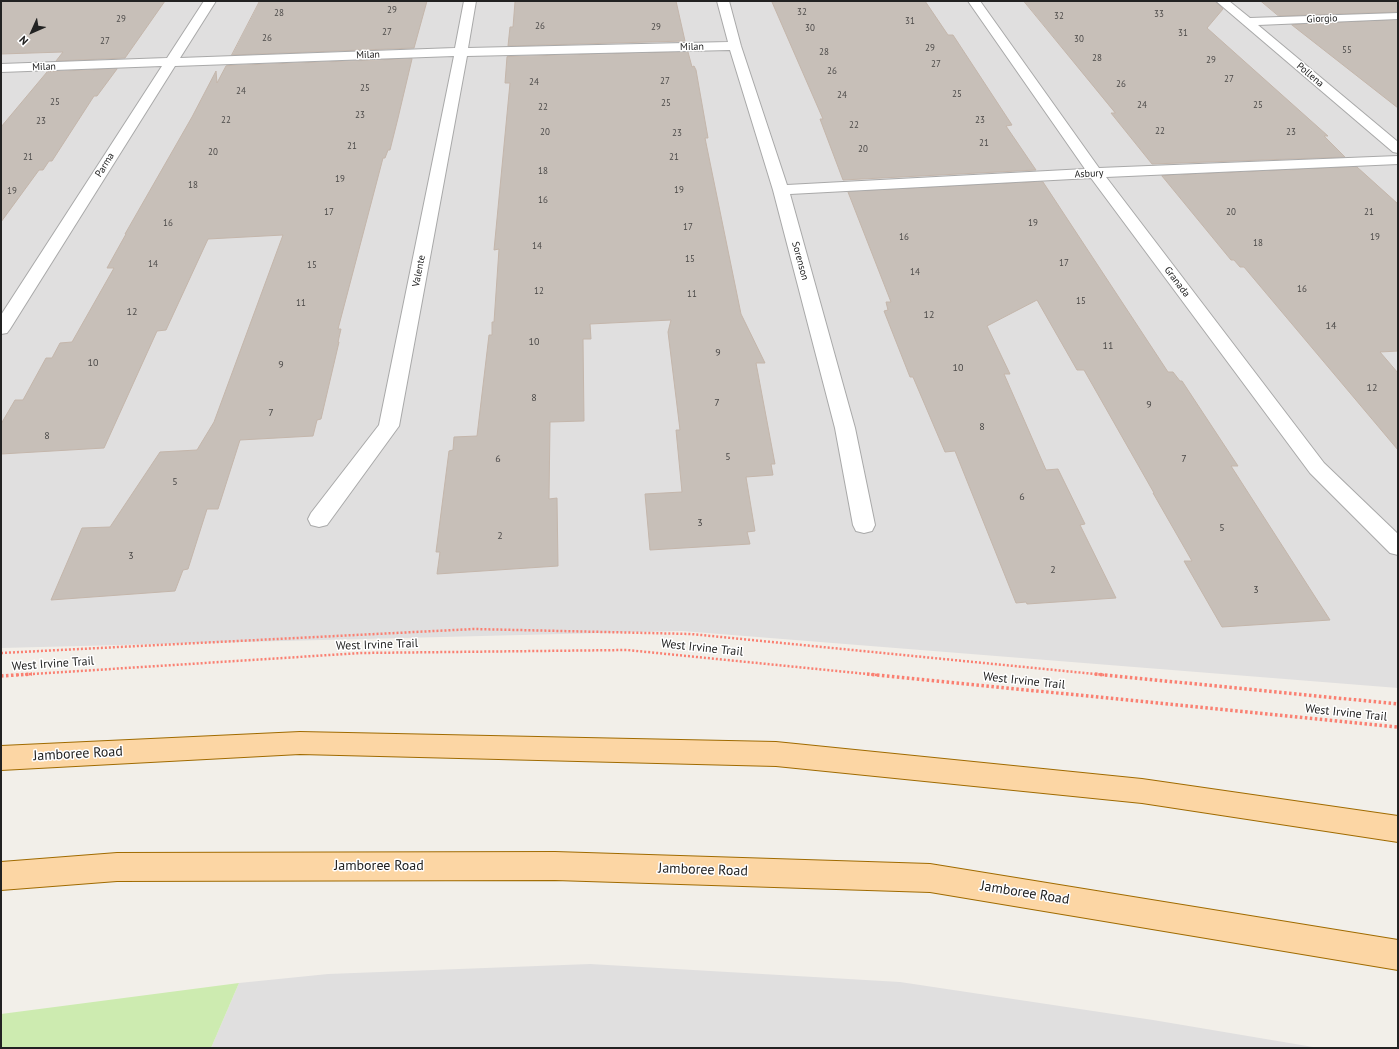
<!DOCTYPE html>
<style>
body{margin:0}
#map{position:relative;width:1399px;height:1049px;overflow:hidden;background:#f2efe9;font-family:"PT Sans",sans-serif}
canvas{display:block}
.frame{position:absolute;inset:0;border:2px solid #222;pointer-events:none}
.north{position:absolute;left:12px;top:12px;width:40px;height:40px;-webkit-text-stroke:3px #fff;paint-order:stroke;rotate:225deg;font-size:11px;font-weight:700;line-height:16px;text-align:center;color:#222}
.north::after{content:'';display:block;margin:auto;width:14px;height:18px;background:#222;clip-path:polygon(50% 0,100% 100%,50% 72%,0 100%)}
</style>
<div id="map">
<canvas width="1399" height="1049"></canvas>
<div class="frame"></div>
<div class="north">N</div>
</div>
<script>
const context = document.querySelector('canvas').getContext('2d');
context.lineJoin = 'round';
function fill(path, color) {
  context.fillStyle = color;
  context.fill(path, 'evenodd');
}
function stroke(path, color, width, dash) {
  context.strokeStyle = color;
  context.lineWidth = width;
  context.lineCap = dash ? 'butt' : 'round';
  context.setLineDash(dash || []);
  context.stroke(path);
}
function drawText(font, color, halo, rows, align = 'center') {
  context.font = font + ' "PT Sans",sans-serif';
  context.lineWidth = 3;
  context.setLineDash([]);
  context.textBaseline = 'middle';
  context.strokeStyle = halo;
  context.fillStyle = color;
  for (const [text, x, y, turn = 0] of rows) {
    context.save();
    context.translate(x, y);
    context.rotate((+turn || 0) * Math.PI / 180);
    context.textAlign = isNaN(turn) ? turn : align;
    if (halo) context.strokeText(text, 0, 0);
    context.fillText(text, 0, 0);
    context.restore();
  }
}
fill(new Path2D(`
 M 1,1 L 1398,1 L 1398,688 L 682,631 L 1,648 Z
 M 590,964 L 900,982 L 1153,1020 L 1319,1048 L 211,1048 L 239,983 L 328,974 Z`), '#e0dfdf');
fill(new Path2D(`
 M 239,983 L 211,1048 L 1,1048 L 1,1014 Z`), '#cdebb0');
const building = new Path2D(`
 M 1,1 L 165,1 L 125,58 L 56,61 L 63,52 L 1,54 Z
 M 260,1 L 427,1 L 414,48 L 232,55 Z
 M 518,1 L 676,1 L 685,41 L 508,46 L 510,27 L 513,27 L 515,2 Z
 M 800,1 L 925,1 L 948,35 L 953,35 L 1012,125 L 1006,126 L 1036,170 L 843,180 L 820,119 L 823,119 L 772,2 Z
 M 1024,1 L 1215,1 L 1223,9 L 1207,28 L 1328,136 L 1324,136 L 1345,157 L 1152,164 L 1111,113 L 1115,113 Z
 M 1261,1 L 1398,1 L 1398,12 L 1279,16 Z
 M 1398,20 L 1398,108 L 1292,25 Z
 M 688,52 L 692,67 L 694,66 L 696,70 L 708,138 L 705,138 L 741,314 L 765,363 L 756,363 L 775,464 L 771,464 L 773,475 L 746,477 L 755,531 L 747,532 L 750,544 L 650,550 L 645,494 L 682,492 L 676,430 L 680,430 L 668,332 L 671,320 L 590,324 L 591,339 L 583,339 L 584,421 L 550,422 L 549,499 L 557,498 L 558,566 L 437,574 L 440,552 L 436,552 L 449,451 L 453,450 L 454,437 L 477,436 L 489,335 L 492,335 L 492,322 L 494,322 L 499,249 L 494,250 L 510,83 L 505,83 L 507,57 Z
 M 412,59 L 398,118 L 390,150 L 388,150 L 385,158 L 383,158 L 338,329 L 341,329 L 338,342 L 339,342 L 321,419 L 317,420 L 313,436 L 240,440 L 218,509 L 207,509 L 188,569 L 183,570 L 175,591 L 51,600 L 82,528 L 110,527 L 160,452 L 197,450 L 214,422 L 283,235 L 208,239 L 166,330 L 157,331 L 104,448 L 1,454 L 1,424 L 15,400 L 23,400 L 46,358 L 52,358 L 60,343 L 72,342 L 114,268 L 107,268 L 126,234 L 125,234 L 192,117 L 216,71 L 217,83 L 226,66 Z
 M 117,69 L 97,96 L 94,96 L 52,161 L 49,161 L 43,170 L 39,170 L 1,222 L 1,127 L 47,72 Z
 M 1357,167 L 1398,204 L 1398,351 L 1380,352 L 1398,373 L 1398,450 L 1244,267 L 1240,267 L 1234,260 L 1231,260 L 1162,176 Z
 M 1043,182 L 1168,372 L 1173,372 L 1180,381 L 1182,381 L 1238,466 L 1231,466 L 1330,620 L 1222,627 L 1184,561 L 1192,561 L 1153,493 L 1154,493 L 1084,370 L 1077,370 L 1037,300 L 987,326 L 1010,374 L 1004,374 L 1046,470 L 1058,469 L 1085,524 L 1080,525 L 1116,598 L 1027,604 L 1026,602 L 1016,603 L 955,451 L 945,452 L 913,377 L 910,377 L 884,311 L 888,310 L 886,302 L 891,302 L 848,192 Z`);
fill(building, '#c7bfb8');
stroke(building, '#c4b6ab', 1);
const street = new Path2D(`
 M 204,1 L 216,1 L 180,58 L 455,48 L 464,1 L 476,1 L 468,48 L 728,42 L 717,1 L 729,1 L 741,46 L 787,185 L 1085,169 L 968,1 L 980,1 L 1099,168 L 1398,156 L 1398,164 L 1106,177 L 1324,463 L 1398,534 L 1398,555 L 1390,553 L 1310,473 L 1091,178 L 790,194 L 855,428 L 875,525 L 872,531 L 864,533 L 856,531 L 853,525 L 835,428 L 773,190 L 730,50 L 467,56 L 399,426 L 327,525 L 319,527 L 311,525 L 308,519 L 311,513 L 379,425 L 454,56 L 175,66 L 10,329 L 7,333 L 1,334 L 1,315 L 162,66 L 1,72 L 1,64 L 167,58 Z
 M 1216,1 L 1229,1 L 1250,18 L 1398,13 L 1398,19 L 1258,25 L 1398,142 L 1398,153 L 1393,152 Z`);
const primary = new Path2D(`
 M 300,732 L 776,742 L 1142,779 L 1398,816 L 1398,842 L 1142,803 L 776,766 L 300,754 L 1,770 L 1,746 Z
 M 555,852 L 930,864 L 1398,940 L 1398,970 L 930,892 L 555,880 L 117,881 L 1,890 L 1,862 L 117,853 Z`);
stroke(street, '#a9a9a9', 2);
stroke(primary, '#a06b00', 2);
stroke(new Path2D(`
 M 1,653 L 474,629 L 691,634 L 1105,675
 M 17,675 L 361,653 L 627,650 L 877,675`), '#fa8072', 2.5, [2, 2]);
stroke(new Path2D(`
 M 867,674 L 1398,727
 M 1095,674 L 1398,704
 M 1,676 L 32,674`), '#fa8072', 3.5, [2.5, 2.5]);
fill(street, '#fff');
fill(primary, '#fcd6a4');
drawText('9px', '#4b4948', null, [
 ["29",392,10],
 ["32",802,12],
 ["28",279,13],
 ["33",1159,14],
 ["32",1059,16],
 ["29",121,19],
 ["31",910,21],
 ["26",540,26],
 ["29",656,27],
 ["30",810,28],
 ["27",387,32],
 ["31",1183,33],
 ["26",267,38],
 ["30",1079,39],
 ["27",105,41],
 ["29",930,48],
 ["55",1347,50],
 ["28",824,52],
 ["28",1097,58],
 ["29",1211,60],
 ["27",936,64],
 ["26",832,71],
 ["27",1229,79],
 ["27",665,81],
 ["24",534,82],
 ["26",1121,84],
 ["25",365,88],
 ["24",241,91],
 ["25",957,94],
 ["24",842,95],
 ["25",55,102],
 ["25",666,103],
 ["24",1142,105],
 ["25",1258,105],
 ["22",543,107],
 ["23",360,115],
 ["22",226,120],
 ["23",980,120],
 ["23",41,121],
 ["22",854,125],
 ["22",1160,131],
 ["20",545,132],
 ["23",1291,132],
 ["23",677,133],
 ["21",984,143],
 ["21",352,146],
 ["20",863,149],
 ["20",213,152],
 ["21",28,157],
 ["21",674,157],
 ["18",543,171],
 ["19",340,179],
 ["18",193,185],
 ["19",679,190],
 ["19",12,191],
 ["16",543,200],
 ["17",329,212],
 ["20",1231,212],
 ["21",1369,212],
 ["16",168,223],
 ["19",1033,223],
 ["17",688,227],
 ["16",904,237],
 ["19",1375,237],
 ["18",1258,243],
 ["14",537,246],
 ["15",690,259],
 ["17",1064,263],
 ["14",153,264],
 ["15",312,265],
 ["14",915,272],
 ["16",1302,289],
 ["12",539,291],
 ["11",692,294],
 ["15",1081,301],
 ["11",301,303]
]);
drawText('10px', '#222', '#fff', [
 ["Giorgio",1322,19,-2],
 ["Milan",692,47,-1],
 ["Milan",368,55,-2],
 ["Milan",44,67,-2],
 ["Pollena",1310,75,40],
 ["Parma",105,165,-58],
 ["Asbury",1089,174,-3],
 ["Sorenson",800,261,75],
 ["Valente",419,271,-79],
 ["Granada",1177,282,53]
]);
drawText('10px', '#4b4948', null, [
 ["12",132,312],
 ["12",929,315],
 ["14",1331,326],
 ["10",534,342],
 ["11",1108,346],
 ["9",718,353],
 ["10",93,363],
 ["9",281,365],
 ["10",958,368],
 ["12",1372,388],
 ["8",534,398],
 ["7",717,403],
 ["9",1149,405],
 ["7",271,413],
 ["8",982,427],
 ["8",47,436],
 ["5",728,457],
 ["6",498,459],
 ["7",1184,459],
 ["5",175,482],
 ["6",1022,497],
 ["3",700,523],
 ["5",1222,528],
 ["2",500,536],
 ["3",131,556],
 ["2",1053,570],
 ["3",1256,590]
]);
drawText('12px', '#222', '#fff', [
 ["West Irvine Trail",377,645,-2],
 ["West Irvine Trail",702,648,6],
 ["West Irvine Trail",53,664,-4],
 ["West Irvine Trail",1024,681,6],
 ["West Irvine Trail",1346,713,6]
]);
drawText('14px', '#222', '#fff', [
 ["Jamboree Road",78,754,-3],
 ["Jamboree Road",379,866],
 ["Jamboree Road",703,870,2],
 ["Jamboree Road",1025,893,9]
]);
</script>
